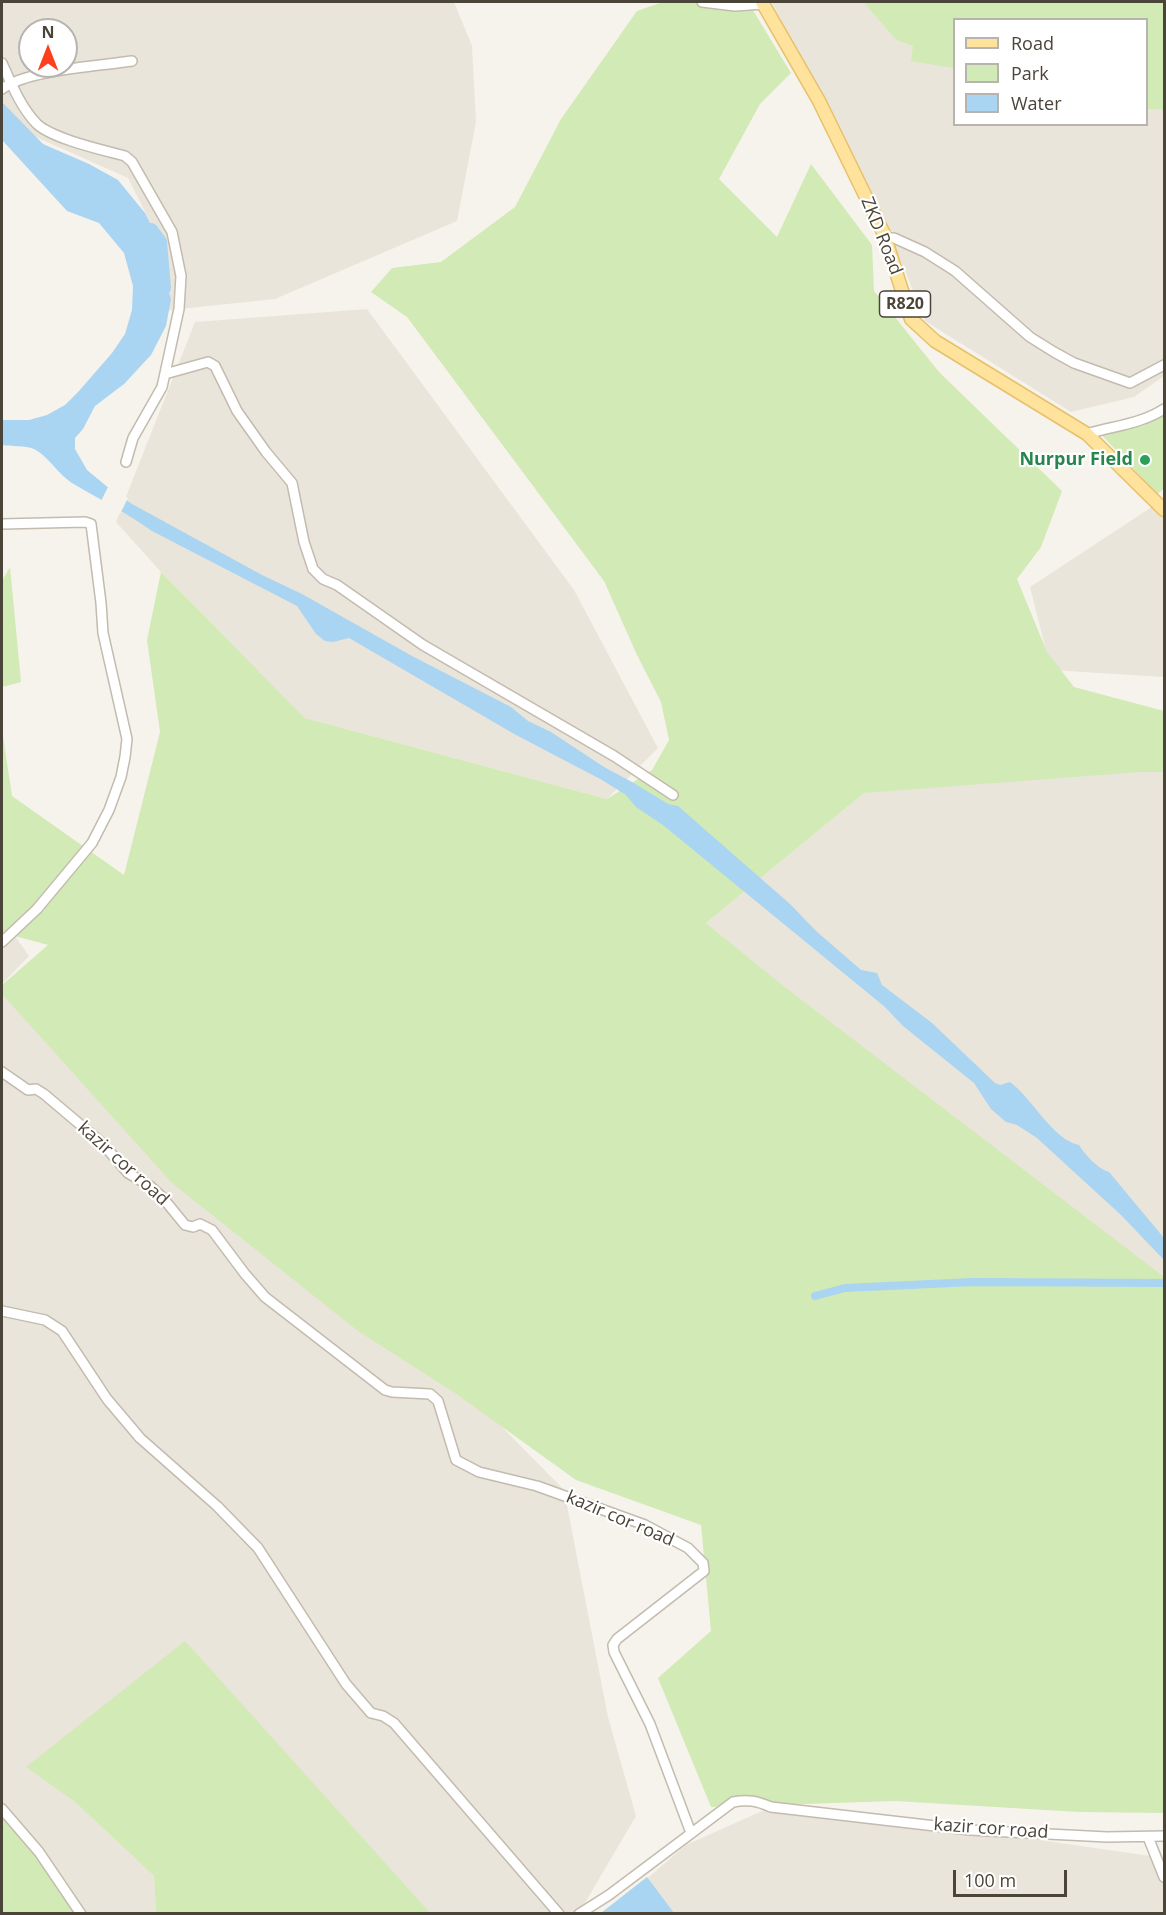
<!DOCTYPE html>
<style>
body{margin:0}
#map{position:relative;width:1166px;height:1915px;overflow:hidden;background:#f6f3ec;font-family:"Open Sans",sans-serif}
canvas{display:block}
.frame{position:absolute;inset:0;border:3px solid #4b4439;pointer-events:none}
.legend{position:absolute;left:953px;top:18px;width:195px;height:108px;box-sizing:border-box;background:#fff;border:2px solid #b7b4b0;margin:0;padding:8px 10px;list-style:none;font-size:18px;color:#4b4439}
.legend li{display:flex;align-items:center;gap:12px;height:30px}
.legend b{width:30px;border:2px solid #b7b4b0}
.north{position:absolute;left:18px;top:18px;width:60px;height:60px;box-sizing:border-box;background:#fff;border:2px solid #b7b4b0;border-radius:50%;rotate:0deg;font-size:16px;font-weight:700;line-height:24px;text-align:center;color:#4b4439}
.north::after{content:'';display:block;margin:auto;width:21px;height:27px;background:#fc3f1d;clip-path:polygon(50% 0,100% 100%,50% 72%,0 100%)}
.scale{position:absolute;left:953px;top:1870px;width:114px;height:27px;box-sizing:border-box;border:3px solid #4b4439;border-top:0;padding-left:8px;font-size:18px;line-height:21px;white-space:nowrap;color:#4b4439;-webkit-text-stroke:4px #fff;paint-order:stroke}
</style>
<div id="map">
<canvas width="1166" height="1915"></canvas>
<div class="frame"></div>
<ul class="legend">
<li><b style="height:8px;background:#ffe39c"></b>Road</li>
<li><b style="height:16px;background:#d2eab5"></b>Park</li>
<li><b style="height:16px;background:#a9d4f2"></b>Water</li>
</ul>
<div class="north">N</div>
<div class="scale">100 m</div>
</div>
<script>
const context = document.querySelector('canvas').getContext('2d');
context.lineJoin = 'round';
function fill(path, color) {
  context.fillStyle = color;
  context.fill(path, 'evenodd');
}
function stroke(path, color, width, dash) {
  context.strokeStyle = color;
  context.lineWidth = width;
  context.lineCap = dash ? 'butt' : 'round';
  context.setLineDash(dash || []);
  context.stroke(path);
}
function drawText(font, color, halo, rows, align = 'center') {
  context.font = font + ' "Open Sans",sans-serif';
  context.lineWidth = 4.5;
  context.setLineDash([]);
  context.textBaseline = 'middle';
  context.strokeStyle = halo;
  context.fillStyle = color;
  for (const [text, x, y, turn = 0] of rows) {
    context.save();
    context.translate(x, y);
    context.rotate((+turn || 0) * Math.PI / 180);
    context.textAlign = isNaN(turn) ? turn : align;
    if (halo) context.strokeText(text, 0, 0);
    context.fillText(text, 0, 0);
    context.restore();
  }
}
fill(new Path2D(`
 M 2,2 L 454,2 L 472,46 L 476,122 L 457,221 L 275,299 L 161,311 L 160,242 L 128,178 L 18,129 L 2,108 ZM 30,30 L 66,30 L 66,66 L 30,66 Z
 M 772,2 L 863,2 L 896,40 L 954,60 L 954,124 L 1146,124 L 1147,109 L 1164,110 L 1164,376 L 1134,397 L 1071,412 L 925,321 L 906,273 Z
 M 367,309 L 574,590 L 658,748 L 607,799 L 305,718 L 161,572 L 116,522 L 195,322 Z
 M 1164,499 L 1164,677 L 1051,670 L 1030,587 Z
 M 1063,770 L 1164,772 L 1164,1300 L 706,923 L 864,793 Z
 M 15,936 L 29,956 L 2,984 L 2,940 Z
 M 2,993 L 500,1425 L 564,1490 L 608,1717 L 636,1816 L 579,1913 L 429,1913 L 27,1767 L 75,1802 L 154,1876 L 156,1913 L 77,1913 L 2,1812 Z
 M 771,1807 L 970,1830 L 1164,1858 L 1164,1913 L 606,1914 L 686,1845 Z`), '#eae5da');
fill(new Path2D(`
 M 663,2 L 748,2 L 791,73 L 760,104 L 719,179 L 777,237 L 811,164 L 872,245 L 874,291 L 939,372 L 1062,491 L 1041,547 L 1017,579 L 1047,652 L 1074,687 L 1164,711 L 1164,772 L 1140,772 L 864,793 L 706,923 L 786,988 L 1164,1277 L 1164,1813 L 1079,1812 L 895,1801 L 711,1807 L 658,1678 L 711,1631 L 701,1525 L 576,1480 L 455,1393 L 358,1331 L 172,1183 L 2,994 L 2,985 L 48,945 L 15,936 L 2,940 L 2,729 L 12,796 L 124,875 L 160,732 L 147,640 L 161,572 L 305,718 L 607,799 L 652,770 L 669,740 L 661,702 L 637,655 L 604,581 L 407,317 L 371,292 L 392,268 L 441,262 L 515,207 L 561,119 L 637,11 Z
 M 863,2 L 1164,2 L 1164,110 L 1147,109 L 1146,20 L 954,20 L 954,68 L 911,61 L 913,46 L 896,40 Z
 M 1164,415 L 1164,489 L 1157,494 L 1098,431 L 1143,426 Z
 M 10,567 L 21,682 L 2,687 L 2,581 Z
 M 185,1641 L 405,1885 L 430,1913 L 156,1913 L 154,1876 L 75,1802 L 26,1767 Z
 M 2,1812 L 32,1847 L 77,1913 L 2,1913 Z`), '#d2eab5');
fill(new Path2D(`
 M 2,102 L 43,144 L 89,164 L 118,180 L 145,213 L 160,242 L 163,273 L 171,299 L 166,326 L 151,355 L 124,384 L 95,406 L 83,429 L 75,438 L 75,449 L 87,470 L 110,489 L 132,504 L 262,575 L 302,594 L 412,656 L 511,707 L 528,721 L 551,732 L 604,767 L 632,782 L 668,804 L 678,806 L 790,904 L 816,931 L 861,970 L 877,973 L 882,985 L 932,1023 L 995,1083 L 1000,1085 L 1010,1082 C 1033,1099 1052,1139 1079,1145 C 1086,1156 1097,1168 1109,1172 L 1164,1238 L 1164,1260 L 1121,1215 L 1037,1138 L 1017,1125 L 1006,1122 L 991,1109 L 974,1083 L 903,1026 L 885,1007 L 663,825 L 636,807 L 626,795 L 602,780 L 516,735 L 349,638 L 333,642 L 325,641 L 316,634 L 297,606 L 152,531 C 127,513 99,499 72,483 C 58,474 48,456 34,449 C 25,445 11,447 2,445 L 2,420 L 29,420 L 47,415 L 65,405 L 79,391 L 112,353 L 125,334 L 132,310 L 133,286 L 124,253 L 99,223 L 67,211 L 2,140 Z
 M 647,1877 L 674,1913 L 601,1913 Z`), '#a9d4f2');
fill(new Path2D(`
 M 109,485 L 128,498 L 120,514 L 100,503 Z`), '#f6f3ec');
stroke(new Path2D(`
 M 815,1296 L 845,1288 L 973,1282 L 1164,1283`), '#a9d4f2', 8);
stroke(new Path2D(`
 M 151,230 L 160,242 L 164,288`), '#a9d4f2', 14);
const minor = new Path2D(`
 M 702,2 L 735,6 L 763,4
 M 2,63 C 11,83 21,108 37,124 C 53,139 103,150 125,156 L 132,162 L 172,232 L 181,276 L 179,309 L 162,387 L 133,438 L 126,462
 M 2,89 C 26,70 99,66 132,61
 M 885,238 L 894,238 L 925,252 L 955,271 L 1030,337 L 1054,352 L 1074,363 L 1130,383 L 1164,365
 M 165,374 L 208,362 L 215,366 L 237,411 L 266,452 L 292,483 L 304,542 L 313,569 L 323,579 L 337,585 L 423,645 L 614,756 L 673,795
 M 1087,434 C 1113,426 1141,424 1164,409
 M 2,524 L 85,522 L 91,524 L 101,603 L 103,633 L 127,739 L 125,757 L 121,777 L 109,810 L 92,843 L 37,909 L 2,942
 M 2,1072 L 28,1090 L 36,1089 L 44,1094 L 102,1143 L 128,1173 L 150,1186 L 163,1198 L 185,1225 L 193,1227 L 200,1224 L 212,1230 L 245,1274 L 265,1297 L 385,1390 L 392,1392 L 430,1394 L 438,1401 L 456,1460 L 479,1472 L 537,1486 L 645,1525 L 688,1548 L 703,1563 L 704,1571 L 617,1639 L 613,1645 L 614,1652 L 650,1724 L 691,1833
 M 2,1311 L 45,1320 L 62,1331 L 107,1399 L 140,1438 L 217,1506 L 258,1548 L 346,1684 L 371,1713 L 383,1716 L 394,1723 L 559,1914
 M 2,1809 L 39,1852 L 81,1914
 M 1148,1837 L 1164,1877
 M 579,1914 L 609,1895 L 733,1802 C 748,1799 757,1801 771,1807 L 970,1830 L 1107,1837 L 1164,1836`);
const major = new Path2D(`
 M 762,2 L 819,101 L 884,234 L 911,319 L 935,341 L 1087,434 L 1164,510`);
stroke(minor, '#c2bbae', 12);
stroke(major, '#e6c16a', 15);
stroke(minor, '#fff', 9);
stroke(major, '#ffe39c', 12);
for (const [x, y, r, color] of [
 [1145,460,6,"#2e9e5b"]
]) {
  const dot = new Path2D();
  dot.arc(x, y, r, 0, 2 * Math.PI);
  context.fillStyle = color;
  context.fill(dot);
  stroke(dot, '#fff', 2);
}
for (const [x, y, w] of [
 [905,304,51]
]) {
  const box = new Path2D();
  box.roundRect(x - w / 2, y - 13, w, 26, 4.5);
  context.fillStyle = '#fff';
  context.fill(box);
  stroke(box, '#4b4439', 1.5);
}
drawText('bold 16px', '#4b4439', null, [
 ["R820",905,304]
]);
drawText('18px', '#4b4439', '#fff', [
 ["ZKD Road",881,236,68],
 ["kazir cor road",123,1164,42],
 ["kazir cor road",620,1519,23],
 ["kazir cor road",991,1829,4]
]);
drawText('bold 18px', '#27864d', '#fff', [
 ["Nurpur Field",1133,460]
], 'right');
</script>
